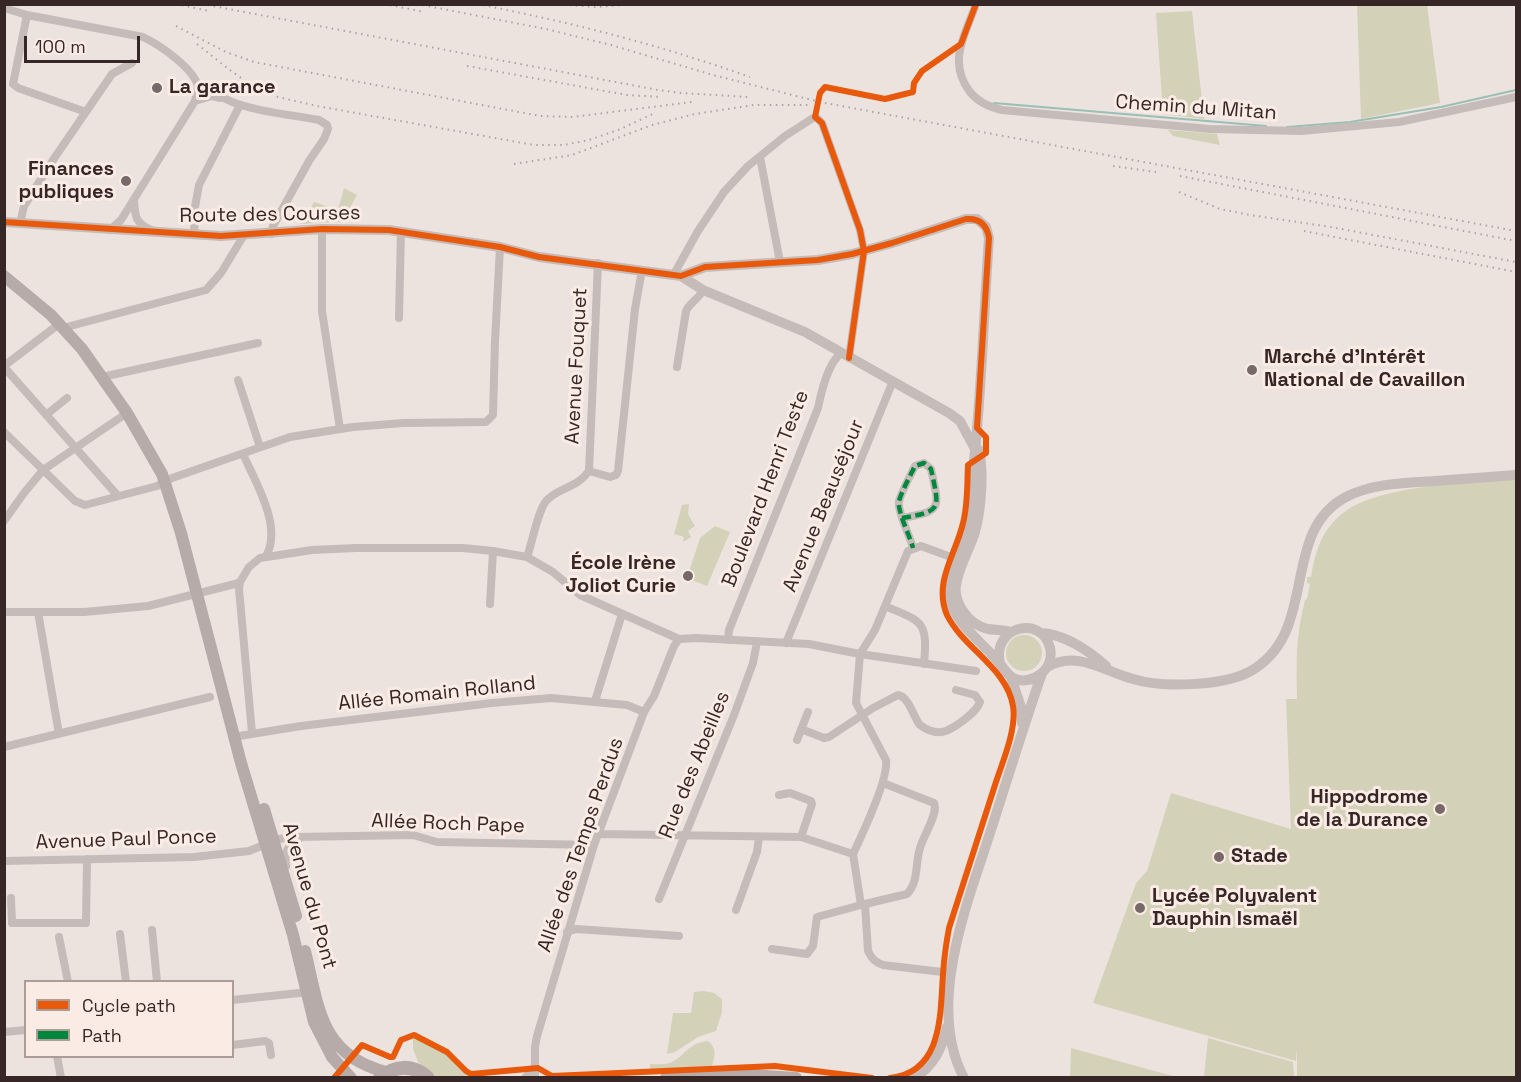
<!DOCTYPE html>
<meta charset="utf-8">
<style>
body{margin:0}
#map{position:relative;width:1521px;height:1082px;overflow:hidden;background:#ece3df;font-family:"Space Grotesk",sans-serif}
canvas{display:block}
.frame{position:absolute;inset:0;border:6px solid #362726;pointer-events:none}
.legend{position:absolute;left:24px;top:980px;width:210px;height:78px;box-sizing:border-box;background:#faebe5;border:2px solid #ac9d99;margin:0;padding:8px 10px;list-style:none;font-size:18px;color:#362726}
.legend li{display:flex;align-items:center;gap:12px;height:30px}
.legend b{width:30px;border:2px solid #ac9d99}
.scale{position:absolute;left:24px;top:36px;width:116px;height:27px;box-sizing:border-box;border:3px solid #362726;border-top:0;padding-left:8px;font-size:18px;line-height:21px;white-space:nowrap;color:#362726;-webkit-text-stroke:4px #faebe5;paint-order:stroke}
</style>
<div id="map">
<canvas width="1521" height="1082"></canvas>
<div class="frame"></div>
<ul class="legend">
<li><b style="height:8px;background:#e8590c"></b>Cycle path</li>
<li><b style="height:8px;background:#00873e"></b>Path</li>
</ul>
<div class="scale">100 m</div>
</div>
<script>
const context = document.querySelector('canvas').getContext('2d');
context.lineJoin = 'round';
function fill(path, color) {
  context.fillStyle = color;
  context.fill(path, 'evenodd');
}
function stroke(path, color, width, dash) {
  context.strokeStyle = color;
  context.lineWidth = width;
  context.lineCap = dash ? 'butt' : 'round';
  context.setLineDash(dash || []);
  context.stroke(path);
}
function drawText(font, color, halo, rows, align = 'center') {
  context.font = font + ' "Space Grotesk",sans-serif';
  context.lineWidth = 6;
  context.setLineDash([]);
  context.textBaseline = 'middle';
  context.strokeStyle = halo;
  context.fillStyle = color;
  for (const [text, x, y, turn = 0] of rows) {
    context.save();
    context.translate(x, y);
    context.rotate((+turn || 0) * Math.PI / 180);
    context.textAlign = isNaN(turn) ? turn : align;
    if (halo) context.strokeText(text, 0, 0);
    context.fillText(text, 0, 0);
    context.restore();
  }
}
fill(new Path2D(`
 M 1357,5 L 1427,5 L 1440,103 L 1361,119 Z
 M 1192,11 L 1204,119 L 1163,114 L 1156,13 Z
 M 1168,130 L 1217,134 L 1220,145 L 1173,136 Z
 M 344,188 L 357,195 L 342,222 L 300,224 L 300,218 L 303,210 L 311,208 L 314,202 L 338,210 Z
 M 1516,479 L 1516,1077 L 1297,1077 L 1297,1048 L 1296,1061 L 1093,1003 L 1136,883 L 1147,871 L 1171,793 L 1291,829 L 1286,699 L 1297,699 C 1296,662 1296,634 1305,600 L 1307,599 L 1310,584 L 1307,583 L 1307,577 L 1311,577 C 1315,552 1322,529 1343,513 C 1379,485 1471,482 1516,479 Z
 M 689,504 L 688,514 L 695,526 L 688,531 L 691,537 L 685,541 L 683,541 L 684,537 L 674,534 L 682,505 Z
 M 715,526 L 730,532 L 707,586 L 687,578 L 700,538 Z
 M1006 653a18 18 0 1 1 36 0a18 18 0 1 1-36 0Z
 M 704,991 L 714,993 L 722,999 L 722,1012 L 716,1031 L 698,1037 L 675,1052 L 667,1054 L 673,1013 L 691,1013 L 694,992 Z
 M 1208,1038 L 1293,1062 L 1294,1077 L 1204,1077 Z
 M 413,1039 C 434,1037 455,1062 468,1076 L 479,1076 L 479,1077 L 437,1077 L 418,1062 L 413,1049 Z
 M 708,1041 C 717,1048 715,1056 712,1066 L 650,1069 L 650,1064 C 656,1064 664,1065 670,1063 C 686,1056 687,1043 708,1041 Z
 M 1071,1048 L 1169,1075 L 1177,1077 L 1070,1077 Z`), '#d3d1b8');
stroke(new Path2D(`
 M 994,103 L 1266,126
 M 1287,127 L 1350,122 L 1441,107 L 1516,90`), '#99bfb6', 2);
stroke(new Path2D(`
 M 976,4 C 965,35 947,62 970,92 C 978,102 989,107 1002,110 L 1210,129 L 1301,131 L 1399,122 L 1516,97
 M 4,8 L 27,15 L 143,37 C 160,45 193,68 198,86
 M 27,15 L 13,84 L 18,88 L 86,112
 M 198,86 C 213,90 225,101 241,105 C 266,113 293,115 319,120 L 327,125 L 328,129 L 324,139 L 309,161 L 273,226 L 271,234
 M 195,101 L 212,96 L 220,98
 M 220,144 L 240,105
 M 760,157 L 780,262
 M 134,200 C 135,216 135,223 151,230
 M 20,224 L 24,206 L 55,157 L 112,74 L 132,63
 M 322,229 L 322,311 L 340,429
 M 110,230 L 121,220 L 195,101 L 198,86
 M 194,235 L 195,207 L 199,185 L 218,148
 M 674,274 L 698,231 L 724,192 L 748,166 L 785,136 L 813,118 L 817,118 L 822,123 L 860,230 L 864,251 L 849,358
 M 399,318 L 401,231
 M 63,328 L 206,290 L 221,273 L 244,235
 M 4,366 L 59,324
 M 4,367 L 118,496
 M 677,367 L 686,311 C 690,302 699,299 703,290
 M 102,377 L 258,343
 M 238,380 L 260,447
 M 46,415 L 67,398
 M 4,432 L 75,501 L 85,505 L 157,486 L 172,478 L 290,437 L 353,427 L 403,423 L 486,422 L 493,415 L 495,341 L 500,247
 M 243,454 C 255,481 283,527 266,556
 M 589,471 L 610,477 L 616,475 L 618,471 L 635,309 L 642,270
 M 589,471 L 598,263
 M 902,518 C 944,511 939,508 931,469 L 924,463 L 915,466 L 913,470 C 908,480 902,491 899,501 C 897,511 910,536 913,548
 M 4,521 L 24,493 L 43,470 L 127,413
 M 527,557 C 532,544 538,509 547,500 C 559,487 576,489 589,471
 M 240,582 L 239,589 L 252,733
 M 490,604 L 493,551
 M 885,606 C 922,622 928,620 924,664
 M 4,612 L 84,612 L 148,606 L 235,584 L 240,582 L 249,567 L 260,558 L 312,550 L 356,548 L 463,548 L 493,551 L 527,557 L 553,572 L 580,595 L 679,639
 M 38,612 L 59,734
 M 679,639 L 696,638 L 809,644 L 860,654 L 875,630 L 908,551 L 921,546 L 959,560
 M 728,640 L 729,630 L 818,408 C 821,393 829,360 842,353
 M 786,643 L 893,381
 M 595,701 L 622,614
 M 801,729 L 824,738 L 829,737 L 873,708 L 898,695 C 909,697 913,716 920,725 C 938,738 948,732 964,720 C 971,714 977,710 980,702 L 975,695 L 956,690
 M 233,737 L 301,726 L 492,703 L 551,698 L 627,705 L 644,712
 M 797,740 L 808,712
 M 4,747 L 210,697
 M 779,795 L 790,793 L 811,801 L 812,804 L 801,837
 M 598,834 L 801,837 L 853,854 L 861,905 L 865,904 L 868,951 C 872,959 875,962 883,965 L 951,973
 M 853,854 C 862,835 889,778 886,760 L 856,703 L 860,654 L 976,671
 M 4,861 L 194,857 L 249,851 L 278,839 L 295,837 L 413,835 L 437,842 L 594,845
 M 286,866 C 284,853 287,844 300,838
 M 11,898 L 12,923 L 86,923 L 87,859
 M 659,899 L 734,715 L 753,663 L 757,642
 M 865,904 L 907,894 C 919,882 915,863 920,848 C 923,836 939,813 934,803 L 883,783
 M 736,910 L 757,852 L 759,837
 M 152,930 L 157,982
 M 567,932 L 576,929 L 679,936
 M 120,934 L 126,982
 M 59,937 L 68,982
 M 772,949 L 807,954 L 813,946 L 817,917 L 861,905
 M 232,1000 L 309,992
 M 4,1032 L 26,1030
 M 232,1045 L 265,1041 L 269,1043 L 271,1055
 M 57,1056 L 61,1078
 M 525,1078 L 534,1068
 M 535,1078 L 535,1047 L 537,1036 L 594,845 L 644,712 L 654,696 L 674,646 L 679,639`), '#c5bbb8', 8);
stroke(new Path2D(`
 M 4,222 L 221,236 L 322,229 L 389,230 L 500,247 L 539,257 L 681,276 L 705,267 L 818,260 L 852,254 L 892,243 L 966,219 L 977,219 L 986,227 L 989,238 C 984,309 982,381 975,451 C 972,472 974,494 970,515 C 966,539 943,573 949,597 C 956,626 984,643 1001,665 C 1005,670 1007,674 1013,678 C 1032,687 1055,669 1050,648 C 1042,614 991,626 1000,664
 M 681,276 L 703,290 L 805,332 L 949,413 L 960,421 L 975,449
 M 979,450 C 984,473 981,510 975,532 C 970,548 961,563 957,580 C 951,600 967,624 988,629 C 995,630 1003,630 1011,632
 M 1041,633 C 1064,634 1089,651 1106,666
 M 1047,667 C 1078,650 1103,671 1133,679 C 1162,688 1222,686 1249,672 C 1321,633 1278,533 1346,497 C 1373,483 1406,483 1435,481 C 1462,479 1489,477 1516,475
 M 1011,677 L 1021,707 L 1022,723
 M 914,1078 C 934,1066 942,1048 947,1027
 M 964,1078 C 925,1005 968,902 991,830 C 1008,777 1024,725 1042,673`), '#c5bbb8', 10);
stroke(new Path2D(`
 M 4,276 L 51,315 L 82,349 L 127,413 L 162,474 L 181,533 L 241,763 L 293,935 L 314,1022 L 332,1057 L 351,1078
 M 264,809 L 296,916
 M 305,951 C 319,1008 320,1055 386,1072
 M 666,1078 L 734,1074 L 796,1078`), '#b6aba9', 12);
stroke(new Path2D(`
 M 380,1078 C 395,1065 413,1064 428,1078`), '#b4a9a7', 14);
stroke(new Path2D(`
 M 176,4 L 209,11
 M 202,4 L 658,90 L 681,93 L 749,97
 M 384,4 L 425,12
 M 417,4 L 546,29 L 611,45 L 713,75 L 820,102 L 1516,231
 M 477,4 C 570,22 660,45 750,77
 M 552,4 L 597,7 L 623,5
 M 176,26 L 226,52 L 254,62 L 540,116 L 573,117 L 692,102
 M 197,44 C 223,64 246,86 278,97 L 317,106 L 534,145 L 564,145 L 589,140 L 618,130 L 655,113
 M 467,66 L 627,95 L 662,97
 M 514,164 L 572,155 L 652,125 L 695,114 L 754,105 L 808,105
 M 1113,166 L 1156,172
 M 1180,176 L 1516,241
 M 1179,192 L 1220,209 L 1250,215 L 1331,227 L 1516,262
 M 1304,231 L 1516,272`), '#ada4a2', 2, [1.5, 4.5]);
stroke(new Path2D(`
 M 902,518 C 944,511 939,508 931,469 L 924,463 L 915,466 L 913,470 C 908,480 902,491 899,501 C 897,511 910,536 913,548`), '#00873e', 4.5, [9, 4.5]);
stroke(new Path2D(`
 M 4,222 L 221,236 L 322,229 L 389,230 L 500,247 L 539,257 L 681,276 L 705,267 L 818,260 L 852,254 L 892,243 L 966,219 C 980,218 987,225 989,238 L 977,428 L 986,437 L 986,453 L 968,465 C 967,484 968,504 963,523 C 956,554 933,582 947,615 C 963,648 1007,668 1013,706 C 1017,729 1002,763 995,785 C 980,833 964,880 949,928 C 946,944 944,959 943,974 C 940,1015 943,1072 890,1078
 M 849,358 L 864,251 L 860,230 L 822,123 L 815,117 L 820,93 L 825,87 L 885,99 L 913,92 L 914,83 L 922,71 L 961,44 L 976,4
 M 334,1078 L 362,1045 L 390,1057 L 393,1057 L 401,1040 L 414,1035 L 447,1052 L 466,1071 L 471,1074 L 538,1068 L 552,1076 L 775,1066 L 872,1078`), '#e8590c', 6);
for (const [x, y, r, color] of [
 [157,88,6,"#766967"],
 [126,181,6,"#766967"],
 [1252,370,6,"#766967"],
 [688,576,6,"#766967"],
 [1440,809,6,"#766967"],
 [1219,857,6,"#766967"],
 [1140,908,6,"#766967"]
]) {
  const dot = new Path2D();
  dot.arc(x, y, r, 0, 2 * Math.PI);
  context.fillStyle = color;
  context.fill(dot);
  stroke(dot, '#faebe5', 2);
}
drawText('bold 20px', '#362726', '#faebe5', [
 ["La garance",169,88],
 ["Finances",114,170,"right"],
 ["publiques",114,193,"right"],
 ["Marché d'Intérêt",1264,358],
 ["National de Cavaillon",1264,381],
 ["École Irène",676,564,"right"],
 ["Joliot Curie",676,587,"right"],
 ["Hippodrome",1428,798,"right"],
 ["de la Durance",1428,821,"right"],
 ["Stade",1231,857],
 ["Lycée Polyvalent",1152,897],
 ["Dauphin Ismaël",1152,920]
], 'left');
drawText('20px', '#362726', '#faebe5', [
 ["Chemin du Mitan",1196,108,4],
 ["Route des Courses",270,215,-1],
 ["Avenue Fouquet",577,366,-87],
 ["Boulevard Henri Teste",766,489,-69],
 ["Avenue Beauséjour",824,506,-68],
 ["Allée Romain Rolland",437,694,-6],
 ["Rue des Abeilles",695,765,-68],
 ["Allée Roch Pape",448,824,2],
 ["Avenue Paul Ponce",126,840,-2],
 ["Allée des Temps Perdus",581,845,-71],
 ["Avenue du Pont",309,896,74]
]);
</script>
